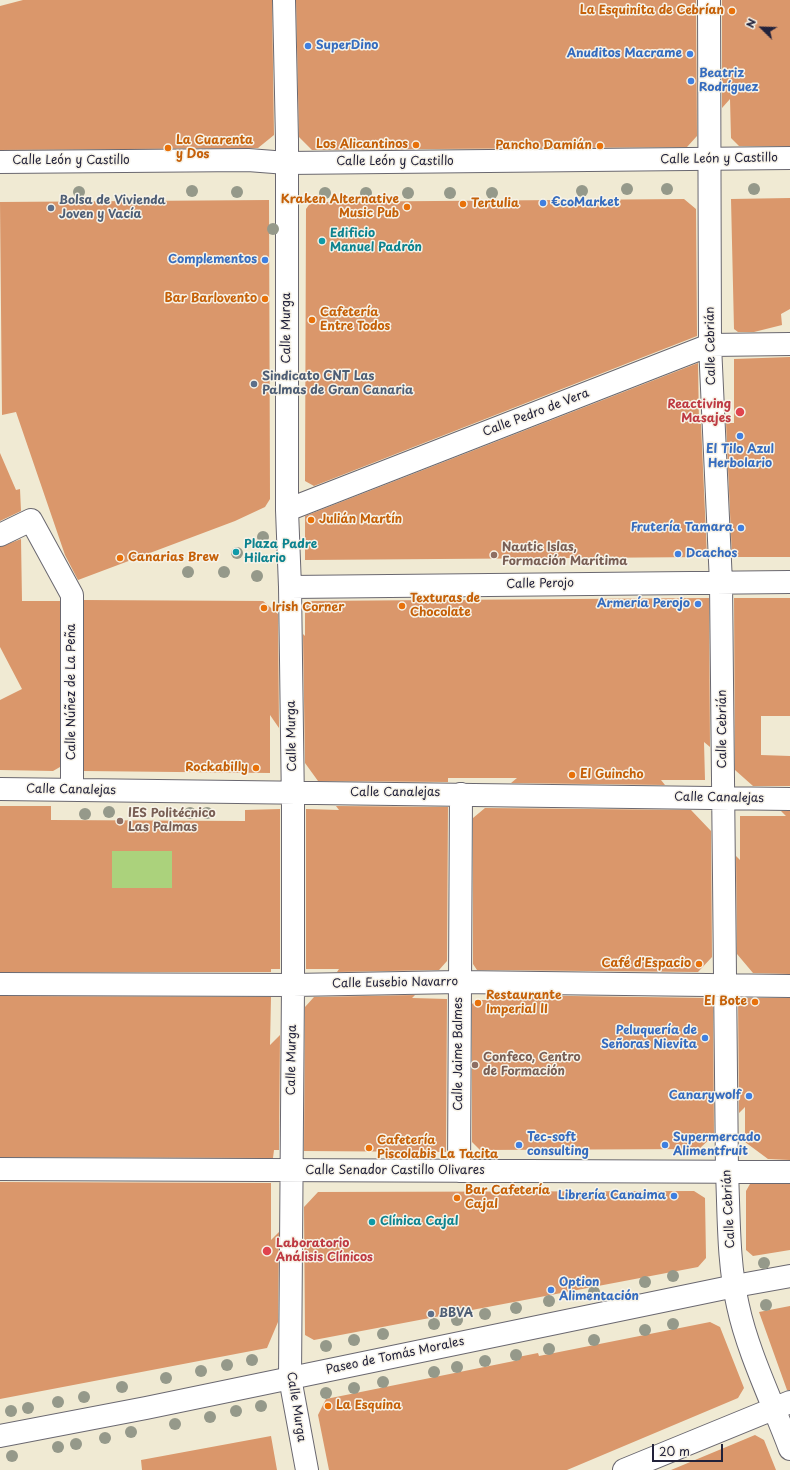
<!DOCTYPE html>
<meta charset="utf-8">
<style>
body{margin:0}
#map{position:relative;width:790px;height:1470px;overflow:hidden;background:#f0ead3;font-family:"Playpen Sans",sans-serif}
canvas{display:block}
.north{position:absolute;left:742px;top:8px;width:40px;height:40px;-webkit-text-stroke:3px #f7f3e8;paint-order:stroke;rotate:293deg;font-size:11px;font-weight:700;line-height:16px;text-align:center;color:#22223b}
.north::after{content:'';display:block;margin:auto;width:14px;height:18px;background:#22223b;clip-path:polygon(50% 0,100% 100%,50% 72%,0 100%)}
.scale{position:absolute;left:652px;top:1444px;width:71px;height:18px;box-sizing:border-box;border:2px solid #22223b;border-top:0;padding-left:5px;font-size:12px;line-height:14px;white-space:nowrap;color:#22223b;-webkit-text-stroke:3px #f7f3e8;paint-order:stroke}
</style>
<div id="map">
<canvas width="790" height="1470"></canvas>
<div class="north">N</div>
<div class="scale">20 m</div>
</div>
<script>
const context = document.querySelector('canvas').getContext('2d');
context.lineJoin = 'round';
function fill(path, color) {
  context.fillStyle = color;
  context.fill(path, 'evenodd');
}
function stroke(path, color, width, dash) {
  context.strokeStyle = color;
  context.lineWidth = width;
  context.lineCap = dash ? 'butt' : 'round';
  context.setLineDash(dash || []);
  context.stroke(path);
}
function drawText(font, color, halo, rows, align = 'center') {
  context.font = font + ' "Playpen Sans",sans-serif';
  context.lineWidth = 3;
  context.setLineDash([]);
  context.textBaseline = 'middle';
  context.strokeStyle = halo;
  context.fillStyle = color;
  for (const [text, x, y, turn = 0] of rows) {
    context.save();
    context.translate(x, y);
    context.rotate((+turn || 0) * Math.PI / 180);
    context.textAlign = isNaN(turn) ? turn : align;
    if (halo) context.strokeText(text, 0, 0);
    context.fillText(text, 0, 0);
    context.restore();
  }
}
fill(new Path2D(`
 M 112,851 L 172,851 L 172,888 L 112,888 Z`), '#abd27c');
fill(new Path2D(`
 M 23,0 L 272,0 L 274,135 L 258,148 L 0,150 L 0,6 Z
 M 296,0 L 696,0 L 697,136 L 687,147 L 312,150 L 299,137 Z
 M 722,0 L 790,0 L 790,146 L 739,146 L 731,138 L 730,99 L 722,108 Z
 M 790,198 L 790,309 L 781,314 L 782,325 L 754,332 L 738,332 L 734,329 L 731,199 Z
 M 684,199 L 696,209 L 697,336 L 314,486 L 305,481 L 306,209 L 311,202 Z
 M 269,200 L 270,499 L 265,507 L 235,521 L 78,580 L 65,555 L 16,412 L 2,415 L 0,202 Z
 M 790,357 L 790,557 L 732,557 L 726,423 L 734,423 L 734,359 Z
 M 698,363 L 699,424 L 701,424 L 707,557 L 305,560 L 305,516 Z
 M 0,453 L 16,490 L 20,489 L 21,511 L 0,521 Z
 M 21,539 L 22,601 L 60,601 L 60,767 L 53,771 L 0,770 L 0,700 L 22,689 L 0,647 L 0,547 Z
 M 709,598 L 710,747 L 704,742 L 705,780 L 661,780 L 665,785 L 511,783 L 517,778 L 448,778 L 448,782 L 318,781 L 305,763 L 303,634 L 305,636 L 305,601 Z
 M 734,598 L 790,598 L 790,716 L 761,716 L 761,755 L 790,756 L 790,786 L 753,786 L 735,770 Z
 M 84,600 L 263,601 L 278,614 L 279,728 L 270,715 L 270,773 L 84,771 Z
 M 0,806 L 51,806 L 51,820 L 245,821 L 245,810 L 280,809 L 280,969 L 271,969 L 271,972 L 0,972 ZM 112,851 L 172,851 L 172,888 L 112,888 Z
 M 336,806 L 448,807 L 447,961 L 439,970 L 337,972 L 339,969 L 306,969 L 306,809 L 339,810 Z
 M 485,808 L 691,810 L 711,831 L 712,957 L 698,972 L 477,970 L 473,964 L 473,818 Z
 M 781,811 L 790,811 L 790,974 L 753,973 L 737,954 L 736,856 L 740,860 L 740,816 L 786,816 Z
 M 415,995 L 412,998 L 447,999 L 446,1152 L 304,1151 L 305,1007 L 314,997 Z
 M 500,995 L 713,998 L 714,1135 L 699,1149 L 480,1150 L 472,1142 L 472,1004 L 477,1000 L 504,1000 Z
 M 0,996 L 271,997 L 270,1045 L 280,1035 L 279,1150 L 274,1150 L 273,1158 L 0,1157 Z
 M 738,998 L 790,998 L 790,1160 L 768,1159 L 745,1142 L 745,1107 L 739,1113 Z
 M 0,1182 L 271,1183 L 271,1240 L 279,1232 L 278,1322 L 267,1348 L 0,1399 Z
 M 750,1184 L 790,1184 L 790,1250 L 753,1256 L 746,1250 L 746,1191 Z
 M 694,1191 L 705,1198 L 706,1258 L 698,1267 L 314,1340 L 305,1335 L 304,1207 L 318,1192 Z
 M 790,1306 L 790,1390 L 787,1390 L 759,1312 Z
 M 710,1322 L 720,1327 L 744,1388 L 738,1398 L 567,1470 L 329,1470 L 318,1415 L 326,1399 L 519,1360 L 518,1357 L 538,1353 L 539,1356 Z
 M 755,1435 L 764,1440 L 776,1470 L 671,1470 Z
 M 271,1436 L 277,1470 L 142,1470 L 141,1460 Z`), '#da976b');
const minor = new Path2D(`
 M 284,0 L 287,140 L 287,510 L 290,587 L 293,806 L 293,985 L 290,1378 L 307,1470
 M 709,0 L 710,345 L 721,583 L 727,1172 C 729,1216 728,1263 738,1306 C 748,1353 773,1403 790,1449
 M 287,510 L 710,345 L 790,344
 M 0,535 L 31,520 L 72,595 L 72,790
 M 290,587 L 790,582
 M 0,789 L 790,799
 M 0,984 L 293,985 L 459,982 L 790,986
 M 0,1169 L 790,1172
 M 459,1171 L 461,794
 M 624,1470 L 790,1402`);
const tertiary = new Path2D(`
 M 0,162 L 248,160 L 287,163 L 790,158
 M 0,1436 L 146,1408 L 735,1286 L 790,1276`);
stroke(minor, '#6a6870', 24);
stroke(tertiary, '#6a6870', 24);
stroke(minor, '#fff', 22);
stroke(tertiary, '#fff', 22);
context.fillStyle = '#95998a';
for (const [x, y] of [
 [627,189],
 [667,189],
 [754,189],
 [192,191],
 [582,191],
 [79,192],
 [237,192],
 [325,193],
 [366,193],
 [408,193],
 [450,193],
 [492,193],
 [273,229],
 [263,537],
 [237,553],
 [188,572],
 [224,572],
 [257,576],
 [109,812],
 [190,813],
 [207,813],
 [85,814],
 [764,1263],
 [673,1276],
 [645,1282],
 [594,1292],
 [549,1301],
 [766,1305],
 [516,1308],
 [485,1314],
 [457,1320],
 [434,1324],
 [673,1324],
 [645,1330],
 [383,1334],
 [354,1340],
 [594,1340],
 [326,1346],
 [549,1349],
 [516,1355],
 [252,1360],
 [485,1361],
 [227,1365],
 [457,1367],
 [201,1371],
 [434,1372],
 [166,1378],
 [383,1382],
 [122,1387],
 [354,1388],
 [326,1393],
 [84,1397],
 [58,1402],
 [261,1406],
 [28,1408],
 [11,1411],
 [236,1411],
 [210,1417],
 [175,1424],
 [131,1432],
 [105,1438],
 [76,1444],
 [58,1447],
 [12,1456]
]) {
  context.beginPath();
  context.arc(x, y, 6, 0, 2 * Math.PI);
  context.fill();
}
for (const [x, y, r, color] of [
 [732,11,4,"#e8710a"],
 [308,46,4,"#3f7fe0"],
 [690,54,4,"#3f7fe0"],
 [691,81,4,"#3f7fe0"],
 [416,145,4,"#e8710a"],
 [600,146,4,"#e8710a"],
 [168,148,4,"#e8710a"],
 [543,203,4,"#3f7fe0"],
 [463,204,4,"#e8710a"],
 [407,207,4,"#e8710a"],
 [51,208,4,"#5c6f8a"],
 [322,241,4,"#0f9aa8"],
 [265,260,4,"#3f7fe0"],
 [265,299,4,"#e8710a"],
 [312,320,4,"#e8710a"],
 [254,384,4,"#5c6f8a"],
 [740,412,5,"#e0444e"],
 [740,436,4,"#3f7fe0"],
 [311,520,4,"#e8710a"],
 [741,528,4,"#3f7fe0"],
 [236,552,4,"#0f9aa8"],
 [678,554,4,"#3f7fe0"],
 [494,555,4,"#8d6e63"],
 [120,558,4,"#e8710a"],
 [698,604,4,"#3f7fe0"],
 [402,606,4,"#e8710a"],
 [264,608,4,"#e8710a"],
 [256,768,4,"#e8710a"],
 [572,775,4,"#e8710a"],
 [120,821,4,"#8d6e63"],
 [699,964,4,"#e8710a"],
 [755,1002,4,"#e8710a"],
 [478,1003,4,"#e8710a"],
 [705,1038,4,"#3f7fe0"],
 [475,1065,4,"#8d6e63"],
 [749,1096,4,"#3f7fe0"],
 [519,1145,4,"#3f7fe0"],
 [665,1145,4,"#3f7fe0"],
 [369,1148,4,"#e8710a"],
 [674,1196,4,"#3f7fe0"],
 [457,1198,4,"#e8710a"],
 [372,1222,4,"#0f9aa8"],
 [267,1251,5,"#e0444e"],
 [551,1290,4,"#3f7fe0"],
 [431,1314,4,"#5c6f8a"],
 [328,1406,4,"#e8710a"]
]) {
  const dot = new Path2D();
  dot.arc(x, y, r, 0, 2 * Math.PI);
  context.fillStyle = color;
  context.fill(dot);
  stroke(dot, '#f7f3e8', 1.5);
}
drawText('bold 12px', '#c56008', '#f7f3e8', [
 ["La Esquinita de Cebrían",724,11,"right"],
 ["La Cuarenta",176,141],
 ["y Dos",176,155],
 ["Los Alicantinos",408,145,"right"],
 ["Pancho Damián",592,146,"right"],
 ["Kraken Alternative",399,200,"right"],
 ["Music Pub",399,214,"right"],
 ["Tertulia",471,204],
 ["Bar Barlovento",257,299,"right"],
 ["Cafetería",320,313],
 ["Entre Todos",320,327],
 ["Julián Martín",319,520],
 ["Canarias Brew",128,558],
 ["Texturas de",410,599],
 ["Chocolate",410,613],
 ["Irish Corner",272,608],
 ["Rockabilly",248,768,"right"],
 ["El Guincho",580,775],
 ["Café d'Espacio",691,964,"right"],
 ["Restaurante",486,996],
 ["Imperial II",486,1010],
 ["El Bote",747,1002,"right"],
 ["Cafetería",377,1141],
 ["Piscolabis La Tacita",377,1155],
 ["Bar Cafetería",465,1191],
 ["Cajal",465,1205],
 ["La Esquina",336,1406]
], 'left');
drawText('bold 12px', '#366cbe', '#f7f3e8', [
 ["SuperDino",316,46],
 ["Anuditos Macrame",682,54,"right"],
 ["Beatriz",699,74],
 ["Rodríguez",699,88],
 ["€coMarket",551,203],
 ["Complementos",257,260,"right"],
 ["El Tilo Azul",740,450,"center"],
 ["Herbolario",740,464,"center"],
 ["Frutería Tamara",733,528,"right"],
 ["Dcachos",686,554],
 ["Armería Perojo",690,604,"right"],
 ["Peluquería de",697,1031,"right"],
 ["Señoras Nievita",697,1045,"right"],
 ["Canarywolf",741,1096,"right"],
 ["Tec-soft",527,1138],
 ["consulting",527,1152],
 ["Supermercado",673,1138],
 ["Alimentfruit",673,1152],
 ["Librería Canaima",666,1196,"right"],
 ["Option",559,1283],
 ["Alimentación",559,1297]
], 'left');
drawText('12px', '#22223b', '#f7f3e8', [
 ["Calle León y Castillo",719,159,-1],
 ["Calle León y Castillo",71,161],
 ["Calle León y Castillo",395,162],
 ["Calle Murga",287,328,-90],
 ["Calle Cebrián",711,346,-91],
 ["Calle Pedro de Vera",536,413,-21],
 ["Calle Perojo",540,584,-1],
 ["Calle Núñez de La Peña",72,692,-90],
 ["Calle Cebrián",723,729,-90],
 ["Calle Murga",292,736,-91],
 ["Calle Canalejas",71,790,1],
 ["Calle Canalejas",395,793],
 ["Calle Canalejas",719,798,1],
 ["Calle Eusebio Navarro",395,983,-1],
 ["Calle Jaime Balmes",459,1054,-90],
 ["Calle Murga",292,1060,-89],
 ["Calle Senador Castillo Olivares",395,1171],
 ["Calle Cebrián",729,1209,-93],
 ["Paseo de Tomás Morales",395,1356,-12],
 ["Calle Murga",296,1407,81]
]);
drawText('bold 12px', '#4e5e75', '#f7f3e8', [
 ["Bolsa de Vivienda",59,201],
 ["Joven y Vacía",59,215],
 ["Sindicato CNT Las",262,377],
 ["Palmas de Gran Canaria",262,391],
 ["BBVA",439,1314]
], 'left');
drawText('bold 12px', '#0d838f', '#f7f3e8', [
 ["Edificio",330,234],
 ["Manuel Padrón",330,248],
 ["Plaza Padre",244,545],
 ["Hilario",244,559],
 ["Clínica Cajal",380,1222]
], 'left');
drawText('bold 12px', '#be3a42', '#f7f3e8', [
 ["Reactiving",731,405],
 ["Masajes",731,419],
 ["Laboratorio",276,1244,"left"],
 ["Análisis Clínicos",276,1258,"left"]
], 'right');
drawText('bold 12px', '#785e54', '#f7f3e8', [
 ["Nautic Islas,",502,548],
 ["Formación Marítima",502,562],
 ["IES Politécnico",128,814],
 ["Las Palmas",128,828],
 ["Confeco, Centro",483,1058],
 ["de Formación",483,1072]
], 'left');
</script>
